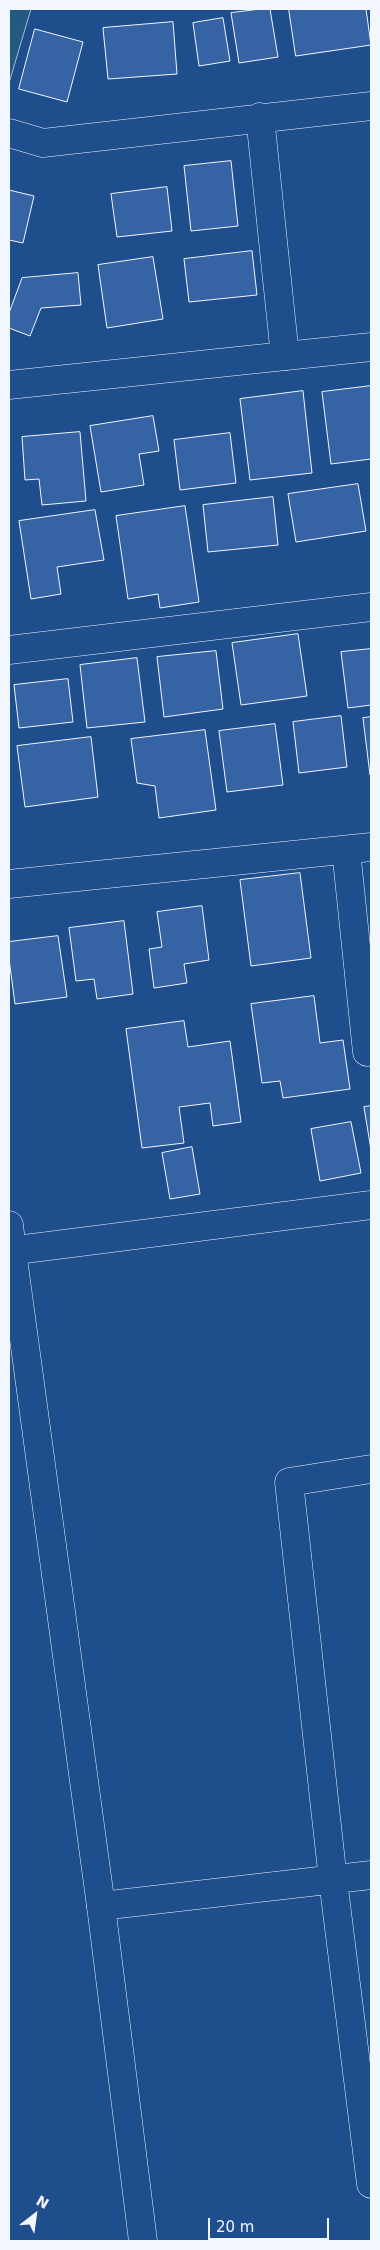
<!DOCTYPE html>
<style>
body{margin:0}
#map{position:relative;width:380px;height:2250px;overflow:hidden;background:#1f4e8c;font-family:"DejaVu Sans",sans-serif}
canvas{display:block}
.frame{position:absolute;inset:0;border:10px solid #f2f6ff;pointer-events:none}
.north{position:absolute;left:10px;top:2190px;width:50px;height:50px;-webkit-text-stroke:4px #1f4e8c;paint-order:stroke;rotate:30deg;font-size:14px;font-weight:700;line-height:20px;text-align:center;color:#f2f6ff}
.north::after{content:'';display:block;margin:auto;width:18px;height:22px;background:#f2f6ff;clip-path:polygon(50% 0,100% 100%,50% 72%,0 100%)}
.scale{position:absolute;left:208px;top:2218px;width:121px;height:22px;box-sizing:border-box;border:2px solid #f2f6ff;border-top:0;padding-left:6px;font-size:15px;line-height:18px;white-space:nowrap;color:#f2f6ff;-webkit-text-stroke:4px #1f4e8c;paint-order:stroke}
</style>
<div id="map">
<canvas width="380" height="2250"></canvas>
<div class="frame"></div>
<div class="north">N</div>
<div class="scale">20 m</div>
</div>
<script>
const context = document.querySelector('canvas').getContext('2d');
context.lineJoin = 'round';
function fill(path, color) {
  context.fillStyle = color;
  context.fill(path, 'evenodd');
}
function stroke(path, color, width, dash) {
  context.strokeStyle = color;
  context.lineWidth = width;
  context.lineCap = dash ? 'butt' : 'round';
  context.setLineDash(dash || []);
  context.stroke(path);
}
const green = new Path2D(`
 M 9,9 L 31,9 L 9,83 Z`);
fill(green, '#245a82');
stroke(green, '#a8bbd7', 1);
const building = new Path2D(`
 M 261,9 L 270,9 L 278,57 L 239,63 L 231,13 Z
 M 289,9 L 366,9 L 371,45 L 296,56 Z
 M 223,18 L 230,61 L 199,66 L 193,23 Z
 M 173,22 L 177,74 L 108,79 L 103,28 Z
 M 35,29 L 83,42 L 67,102 L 19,89 Z
 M 231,161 L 238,226 L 191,231 L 184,166 Z
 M 167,187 L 172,231 L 117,237 L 111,194 Z
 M 9,190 L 34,196 L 23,243 L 9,240 Z
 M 252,251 L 257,295 L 189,302 L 184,259 Z
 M 153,257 L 163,319 L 107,328 L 98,265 Z
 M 78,273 L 81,305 L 41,308 L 30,336 L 9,328 L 9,313 L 22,278 Z
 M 371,386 L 371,459 L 331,464 L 322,392 Z
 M 303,391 L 312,473 L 250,480 L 240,399 Z
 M 153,416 L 159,451 L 139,454 L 144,485 L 101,492 L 90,426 Z
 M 80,432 L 86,501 L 42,505 L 39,479 L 25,480 L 22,437 Z
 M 230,433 L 236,483 L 180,490 L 174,440 Z
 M 358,484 L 366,531 L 296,542 L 288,494 Z
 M 273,497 L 278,545 L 208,552 L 203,505 Z
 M 185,506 L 199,602 L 160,608 L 158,594 L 128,599 L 116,516 Z
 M 95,510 L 104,560 L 57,567 L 61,594 L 31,599 L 19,521 Z
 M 298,634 L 307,696 L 241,705 L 232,643 Z
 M 371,649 L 371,705 L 348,708 L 341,652 Z
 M 216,651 L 223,709 L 164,717 L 157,657 Z
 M 137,658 L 145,722 L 87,728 L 80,665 Z
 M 68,679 L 73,722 L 19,728 L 14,685 Z
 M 341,716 L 347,767 L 299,773 L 293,722 Z
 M 371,717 L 371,775 L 370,775 L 363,718 Z
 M 275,724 L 283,785 L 227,792 L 219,731 Z
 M 205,730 L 216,810 L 159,818 L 155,786 L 137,783 L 131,739 Z
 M 91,737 L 98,797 L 25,807 L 17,746 Z
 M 300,873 L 311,958 L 251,966 L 240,880 Z
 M 202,906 L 209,960 L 184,964 L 187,983 L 154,988 L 149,949 L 162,947 L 157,912 Z
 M 124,921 L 133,994 L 97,999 L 94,979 L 76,981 L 69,928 Z
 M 58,936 L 67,997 L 15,1004 L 9,959 L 9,942 Z
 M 314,996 L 320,1043 L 343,1040 L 350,1089 L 283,1098 L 280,1081 L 262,1083 L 251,1004 Z
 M 184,1021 L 188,1047 L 230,1041 L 241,1122 L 213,1126 L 210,1103 L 179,1107 L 184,1143 L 142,1148 L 126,1029 Z
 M 371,1106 L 371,1150 L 364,1107 Z
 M 351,1122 L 361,1173 L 320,1181 L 311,1129 Z
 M 192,1147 L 200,1194 L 170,1199 L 162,1153 Z`);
fill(building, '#3563a3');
stroke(building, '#f2f6ff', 1);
const street = new Path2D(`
 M 260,117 L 285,356
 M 9,133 L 43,143 L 371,106
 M 9,650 L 371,607
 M 346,850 L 367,1052 L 371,1051
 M 9,884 L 371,847
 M 9,1225 L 12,1251
 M 371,1469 L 289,1482 L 333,1880 L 371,2184
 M 101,1906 L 371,1875`);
const secondary = new Path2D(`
 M 9,385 L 371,347
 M 9,1251 L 371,1205
 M 12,1251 L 101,1906 L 143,2241`);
stroke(street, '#f2f6ff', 29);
stroke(secondary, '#f2f6ff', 29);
stroke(street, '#1f4e8c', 28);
stroke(secondary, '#1f4e8c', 28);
</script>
